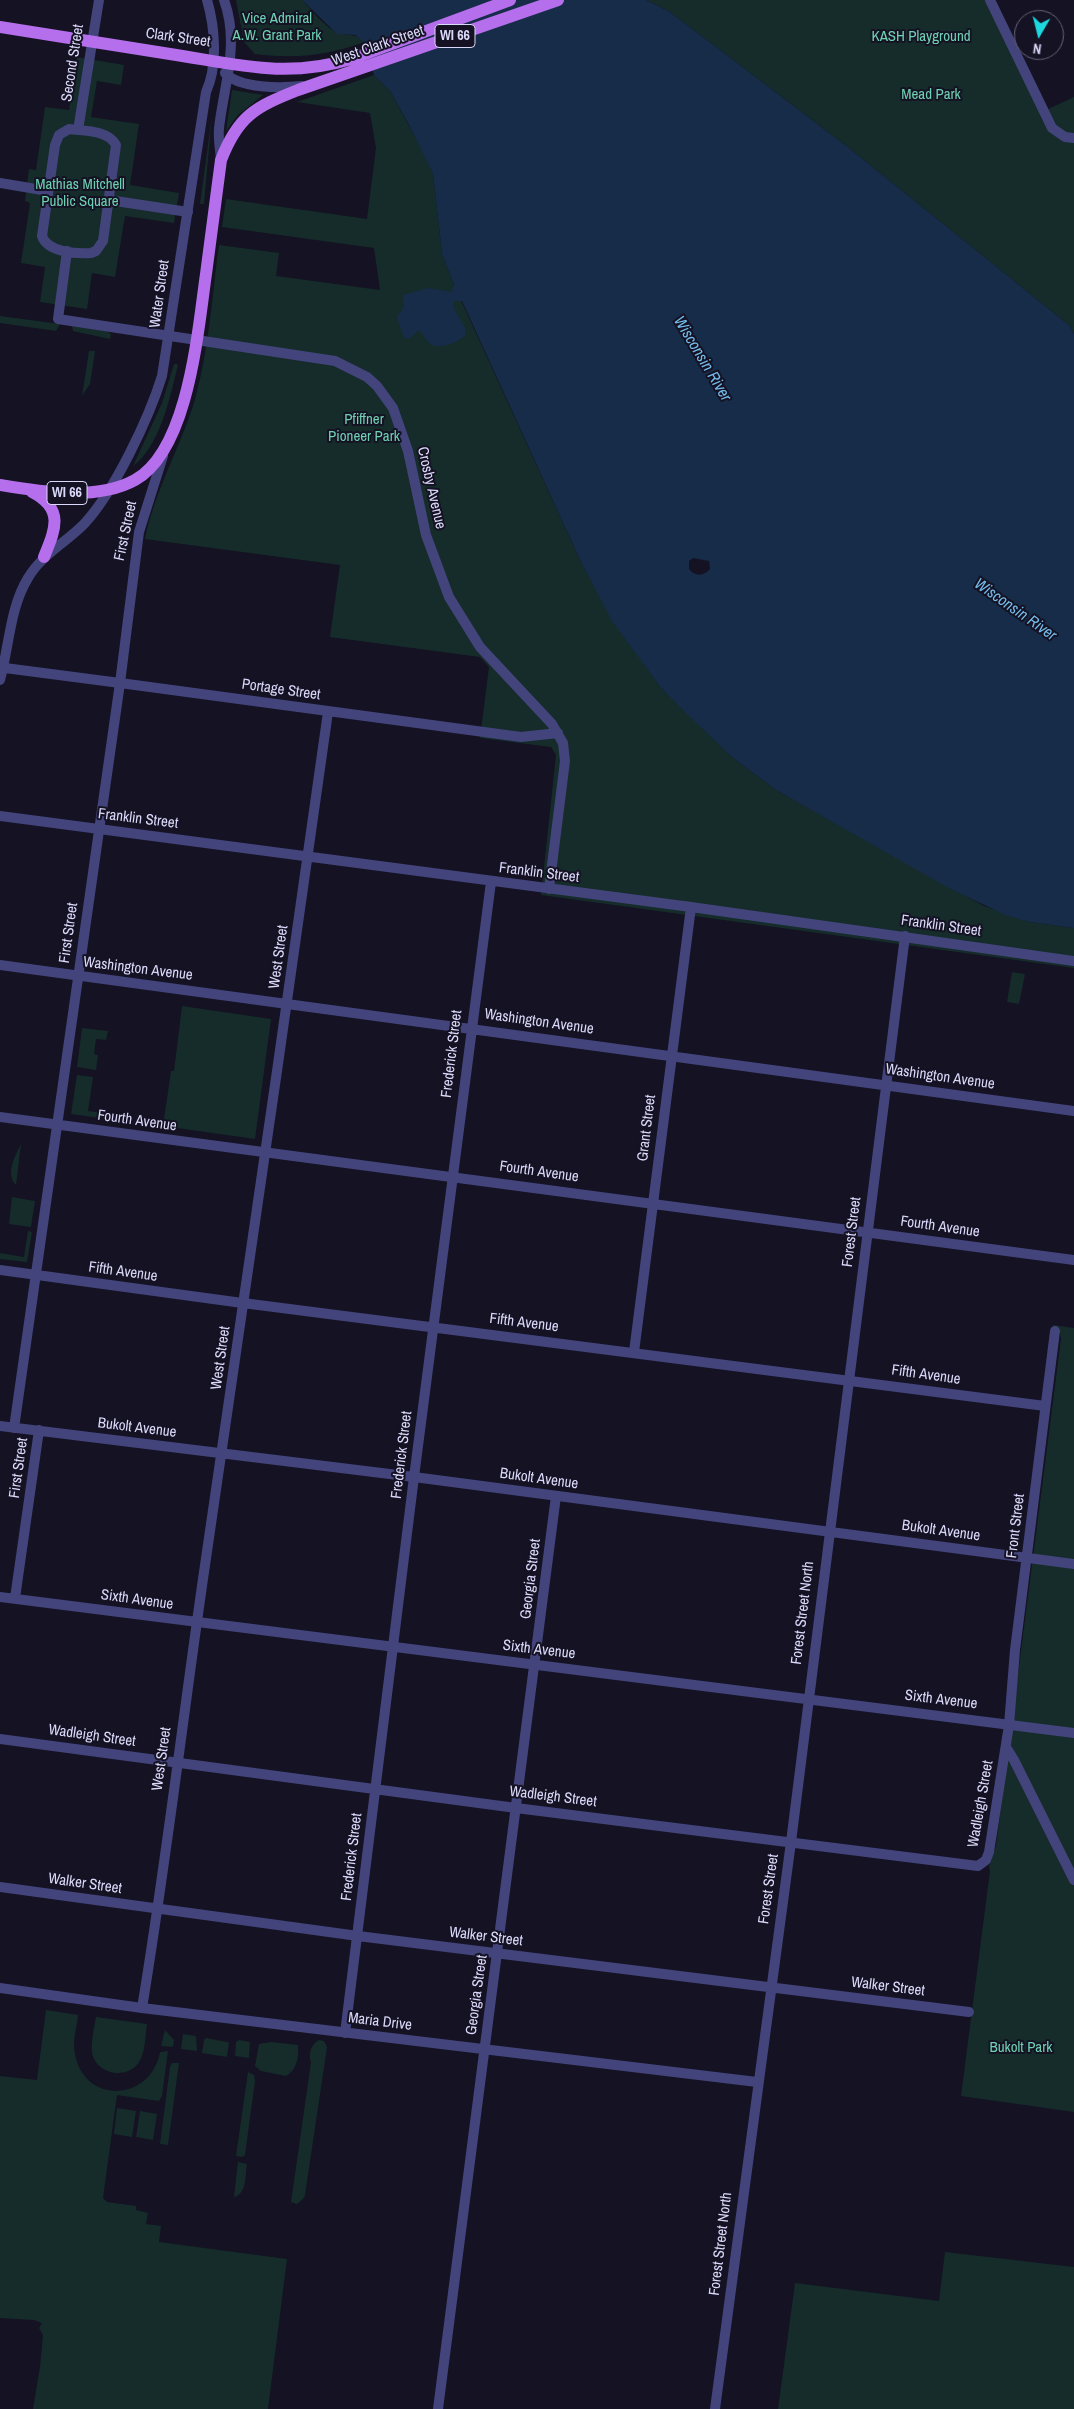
<!DOCTYPE html>
<style>
body{margin:0}
#map{position:relative;width:1074px;height:2409px;overflow:hidden;background:#141223;font-family:"Archivo Narrow",sans-serif}
canvas{display:block}
.north{position:absolute;left:1014px;top:10px;width:50px;height:50px;box-sizing:border-box;background:#141223;border:1px solid #646279;border-radius:50%;rotate:188deg;font-size:14px;font-weight:700;line-height:20px;text-align:center;color:#dbd9fa}
.north::after{content:'';display:block;margin:auto;width:18px;height:22px;background:#1ed8e0;clip-path:polygon(50% 0,100% 100%,50% 72%,0 100%)}
</style>
<div id="map">
<canvas width="1074" height="2409"></canvas>
<div class="north">N</div>
</div>
<script>
const context = document.querySelector('canvas').getContext('2d');
context.lineJoin = 'round';
function fill(path, color) {
  context.fillStyle = color;
  context.fill(path, 'evenodd');
}
function stroke(path, color, width, dash) {
  context.strokeStyle = color;
  context.lineWidth = width;
  context.lineCap = dash ? 'butt' : 'round';
  context.setLineDash(dash || []);
  context.stroke(path);
}
function drawText(font, color, halo, rows, align = 'center') {
  context.font = font + ' "Archivo Narrow",sans-serif';
  context.lineWidth = 4;
  context.setLineDash([]);
  context.textBaseline = 'middle';
  context.strokeStyle = halo;
  context.fillStyle = color;
  for (const [text, x, y, turn = 0] of rows) {
    context.save();
    context.translate(x, y);
    context.rotate((+turn || 0) * Math.PI / 180);
    context.textAlign = isNaN(turn) ? turn : align;
    if (halo) context.strokeText(text, 0, 0);
    context.fillText(text, 0, 0);
    context.restore();
  }
}
fill(new Path2D(`
 M 236,0 L 302,0 C 312,10 322,24 334,31 C 345,38 355,31 364,42 C 327,56 295,59 255,54 L 244,42 Z
 M 646,0 L 990,0 L 1044,111 L 1074,97 L 1074,334 L 1070,326 L 849,148 L 670,12 Z
 M 77,57 L 124,65 L 121,85 L 97,81 L 91,117 L 139,124 L 130,185 L 179,193 L 174,223 L 125,216 L 115,277 L 92,273 L 87,309 L 40,302 L 45,267 L 21,263 L 30,203 L 25,201 L 29,169 L 36,170 L 45,107 L 69,110 Z
 M 374,75 L 390,91 L 427,159 L 433,174 L 442,254 L 454,285 L 580,560 L 613,621 L 661,688 L 733,758 L 776,790 L 984,906 L 1030,922 L 1074,928 L 1074,968 L 541,895 L 556,755 L 551,747 L 480,738 L 489,667 L 480,657 L 330,637 L 340,565 L 145,539 C 155,489 181,447 195,399 C 209,349 212,296 219,245 L 279,253 L 276,276 L 380,290 L 374,248 L 222,227 L 226,199 L 367,219 L 376,148 L 370,113 L 297,102 Z
 M 232,90 L 263,95 L 238,115 L 226,131 Z
 M 212,115 L 204,204 L 200,204 Z
 M 0,316 L 60,324 L 56,331 L 0,323 Z
 M 72,326 L 107,331 L 111,334 L 110,339 L 73,331 Z
 M 89,351 L 95,351 L 90,384 L 82,396 Z
 M 174,364 L 178,364 L 177,369 C 170,398 159,448 133,466 L 162,403 Z
 M 1012,972 L 1025,974 L 1019,1004 L 1007,1002 Z
 M 182,1006 L 271,1019 L 255,1139 L 163,1126 L 171,1071 L 174,1071 Z
 M 82,1028 L 108,1031 L 106,1040 L 96,1039 L 94,1054 L 98,1055 L 96,1070 L 77,1067 Z
 M 77,1075 L 93,1077 L 88,1111 L 122,1115 L 122,1121 L 71,1114 Z
 M 21,1144 L 16,1185 C 5,1174 15,1156 21,1144 Z
 M 12,1197 L 35,1201 L 31,1227 L 9,1224 Z
 M 28,1231 L 32,1232 L 27,1262 L 0,1259 L 0,1253 L 24,1257 Z
 M 1053,1325 L 1074,1328 L 1074,2112 L 961,2096 L 990,1871 L 989,1866 L 996,1846 L 1061,1339 L 1060,1332 L 1053,1329 Z
 M 46,2010 L 78,2015 C 77,2027 72,2041 75,2054 C 84,2105 151,2102 160,2052 L 168,2051 L 162,2096 L 159,2101 L 117,2095 L 103,2198 L 107,2202 L 136,2206 L 136,2210 L 148,2213 L 146,2224 L 161,2226 L 159,2242 L 287,2259 L 268,2409 L 33,2409 L 40,2367 L 43,2335 L 39,2328 L 42,2323 L 34,2320 L 0,2318 L 0,2076 L 37,2080 Z
 M 96,2017 L 147,2024 C 145,2036 146,2051 139,2062 C 127,2081 95,2074 92,2052 C 91,2041 94,2028 96,2017 Z
 M 165,2030 L 174,2040 L 173,2047 L 161,2046 Z
 M 183,2034 L 196,2036 L 197,2051 L 181,2049 Z
 M 206,2038 L 227,2042 L 229,2043 L 227,2057 L 202,2053 L 204,2040 Z
 M 239,2040 L 250,2042 L 249,2058 L 235,2056 L 236,2042 Z
 M 319,2040 L 324,2041 L 327,2047 L 305,2195 L 303,2199 L 297,2204 L 291,2202 L 311,2062 C 308,2054 311,2044 319,2040 Z
 M 271,2042 L 298,2045 C 299,2057 297,2070 286,2076 L 261,2071 L 255,2066 L 259,2044 Z
 M 172,2063 L 179,2063 L 168,2145 L 160,2144 L 170,2067 Z
 M 248,2072 L 254,2075 L 255,2081 L 245,2155 L 242,2157 L 236,2156 Z
 M 117,2108 L 136,2111 L 132,2137 L 114,2134 Z
 M 140,2111 L 157,2114 L 153,2140 L 136,2137 Z
 M 238,2162 L 247,2164 C 245,2175 247,2194 234,2197 Z
 M 945,2252 L 1074,2267 L 1074,2409 L 778,2409 L 795,2283 L 939,2301 Z`), '#152c2a');
fill(new Path2D(`
 M 302,0 L 646,0 L 670,12 L 849,148 L 1070,326 L 1074,334 L 1074,928 L 1030,922 L 1005,915 L 947,887 L 776,790 L 733,758 L 690,717 L 661,688 L 612,621 L 580,560 L 462,301 L 454,301 L 453,307 L 465,328 L 465,335 C 457,344 443,348 431,345 L 419,330 L 409,339 L 404,338 L 397,317 L 404,307 L 403,295 L 428,288 L 451,292 L 454,285 L 442,254 L 433,174 L 409,125 L 390,91 L 374,75 L 364,42 L 355,35 L 337,34 ZM 693,558 L 709,561 L 710,569 C 704,576 695,577 689,569 L 689,561 Z`), '#172c48');
stroke(new Path2D(`
 M 990,0 L 1052,128 L 1065,137 L 1074,138
 M 69,129 C 84,131 108,130 116,145 L 103,241 L 96,251 L 91,253 C 76,254 47,252 42,236 L 55,145 L 59,135 Z
 M 78,130 L 99,0
 M 0,183 L 48,191
 M 109,200 L 188,212
 M 67,251 L 58,319 L 335,361 L 367,377 L 377,386 L 393,408 L 408,451 L 426,535 L 449,597 L 480,647 L 552,724 L 563,743 L 565,761 L 549,889
 M 0,816 L 691,907 L 1074,961
 M 0,965 L 1074,1111
 M 0,1117 L 1074,1260
 M 0,1270 L 235,1302 L 1045,1406
 M 634,1352 L 691,907
 M 0,1426 L 414,1477 L 1074,1564
 M 14,1428 L 120,683 L 521,737 L 558,733
 M 0,1597 L 1074,1733
 M 15,1598 L 39,1430
 M 0,1739 L 516,1808 L 978,1866 L 986,1860 L 989,1852 L 1009,1725 L 1015,1650 L 1055,1331
 M 1006,1747 L 1014,1760 L 1074,1880
 M 0,1887 L 358,1936 L 969,2012
 M 0,1988 L 142,2008 L 757,2082
 M 142,2008 C 166,1863 183,1717 204,1572 C 246,1285 288,999 328,712
 M 345,2033 L 414,1477 L 491,882
 M 438,2409 L 556,1496
 M 715,2409 L 791,1842 L 905,936`), '#43447c', 10);
stroke(new Path2D(`
 M 225,73 C 240,89 282,88 302,86
 M 221,159 C 220,149 218,138 219,128 C 224,84 240,44 224,0
 M 5,668 L 120,683 L 139,532 L 163,456
 M 0,680 C 9,647 10,607 28,578 C 42,554 67,542 85,523 C 115,490 149,418 162,376 L 206,92 C 218,66 215,27 207,0`), '#43447c', 10);
stroke(new Path2D(`
 M 0,27 C 57,36 113,45 170,54 C 236,64 285,79 351,59 L 510,0
 M 0,485 C 41,492 97,501 135,480 C 189,450 198,329 206,274 C 211,236 216,198 221,160 C 238,116 255,107 298,90 L 558,0
 M 32,492 C 65,509 55,530 44,557`), '#b56eec', 12);
for (const [x, y, w] of [
 [455,36,40],
 [67,493,40]
]) {
  const box = new Path2D();
  box.roundRect(x - w / 2, y - 11.5, w, 23, 4);
  context.fillStyle = '#141223';
  context.fill(box);
  stroke(box, '#dbd9fa', 1);
}
drawText('bold 14px', '#dbd9fa', null, [
 ["WI 66",455,36],
 ["WI 66",67,493]
]);
drawText('15px', '#6ed1b2', '#141223', [
 ["Vice Admiral",277,19],
 ["A.W. Grant Park",277,36],
 ["KASH Playground",921,37],
 ["Mead Park",931,95],
 ["Mathias Mitchell",80,185],
 ["Public Square",80,202],
 ["Pfiffner",364,420],
 ["Pioneer Park",364,437],
 ["Bukolt Park",1021,2048]
]);
drawText('15px', '#dbd9fa', '#141223', [
 ["Clark Street",178,38,8],
 ["West Clark Street",378,46,-19],
 ["Second Street",73,63,-81],
 ["Water Street",160,294,-82],
 ["Crosby Avenue",431,488,77],
 ["First Street",126,531,-78],
 ["Portage Street",281,690,8],
 ["Franklin Street",138,819,7],
 ["Franklin Street",539,873,7],
 ["Franklin Street",941,926,8],
 ["First Street",69,933,-82],
 ["West Street",279,957,-82],
 ["Washington Avenue",138,969,7],
 ["Washington Avenue",539,1022,8],
 ["Frederick Street",452,1054,-83],
 ["Washington Avenue",940,1077,8],
 ["Fourth Avenue",137,1121,8],
 ["Grant Street",647,1128,-83],
 ["Fourth Avenue",539,1172,8],
 ["Fourth Avenue",940,1227,8],
 ["Forest Street",852,1232,-83],
 ["Fifth Avenue",123,1272,8],
 ["Fifth Avenue",524,1323,7],
 ["West Street",221,1358,-82],
 ["Fifth Avenue",926,1375,8],
 ["Bukolt Avenue",137,1428,7],
 ["Frederick Street",402,1455,-83],
 ["First Street",19,1468,-82],
 ["Bukolt Avenue",539,1479,8],
 ["Front Street",1016,1526,-83],
 ["Bukolt Avenue",941,1531,8],
 ["Georgia Street",531,1579,-83],
 ["Sixth Avenue",137,1600,8],
 ["Forest Street North",803,1613,-83],
 ["Sixth Avenue",539,1650,7],
 ["Sixth Avenue",941,1700,7],
 ["Wadleigh Street",92,1736,8],
 ["West Street",162,1759,-82],
 ["Wadleigh Street",553,1797,7],
 ["Wadleigh Street",981,1804,-80],
 ["Frederick Street",352,1857,-83],
 ["Walker Street",85,1884,8],
 ["Forest Street",769,1889,-82],
 ["Walker Street",486,1937,7],
 ["Walker Street",888,1987,7],
 ["Georgia Street",477,1995,-82],
 ["Maria Drive",380,2022,7],
 ["Forest Street North",721,2244,-83]
]);
drawText('italic 16px', '#74bcec', '#141223', [
 ["Wisconsin River",702,359,59],
 ["Wisconsin River",1015,610,35]
]);
</script>
